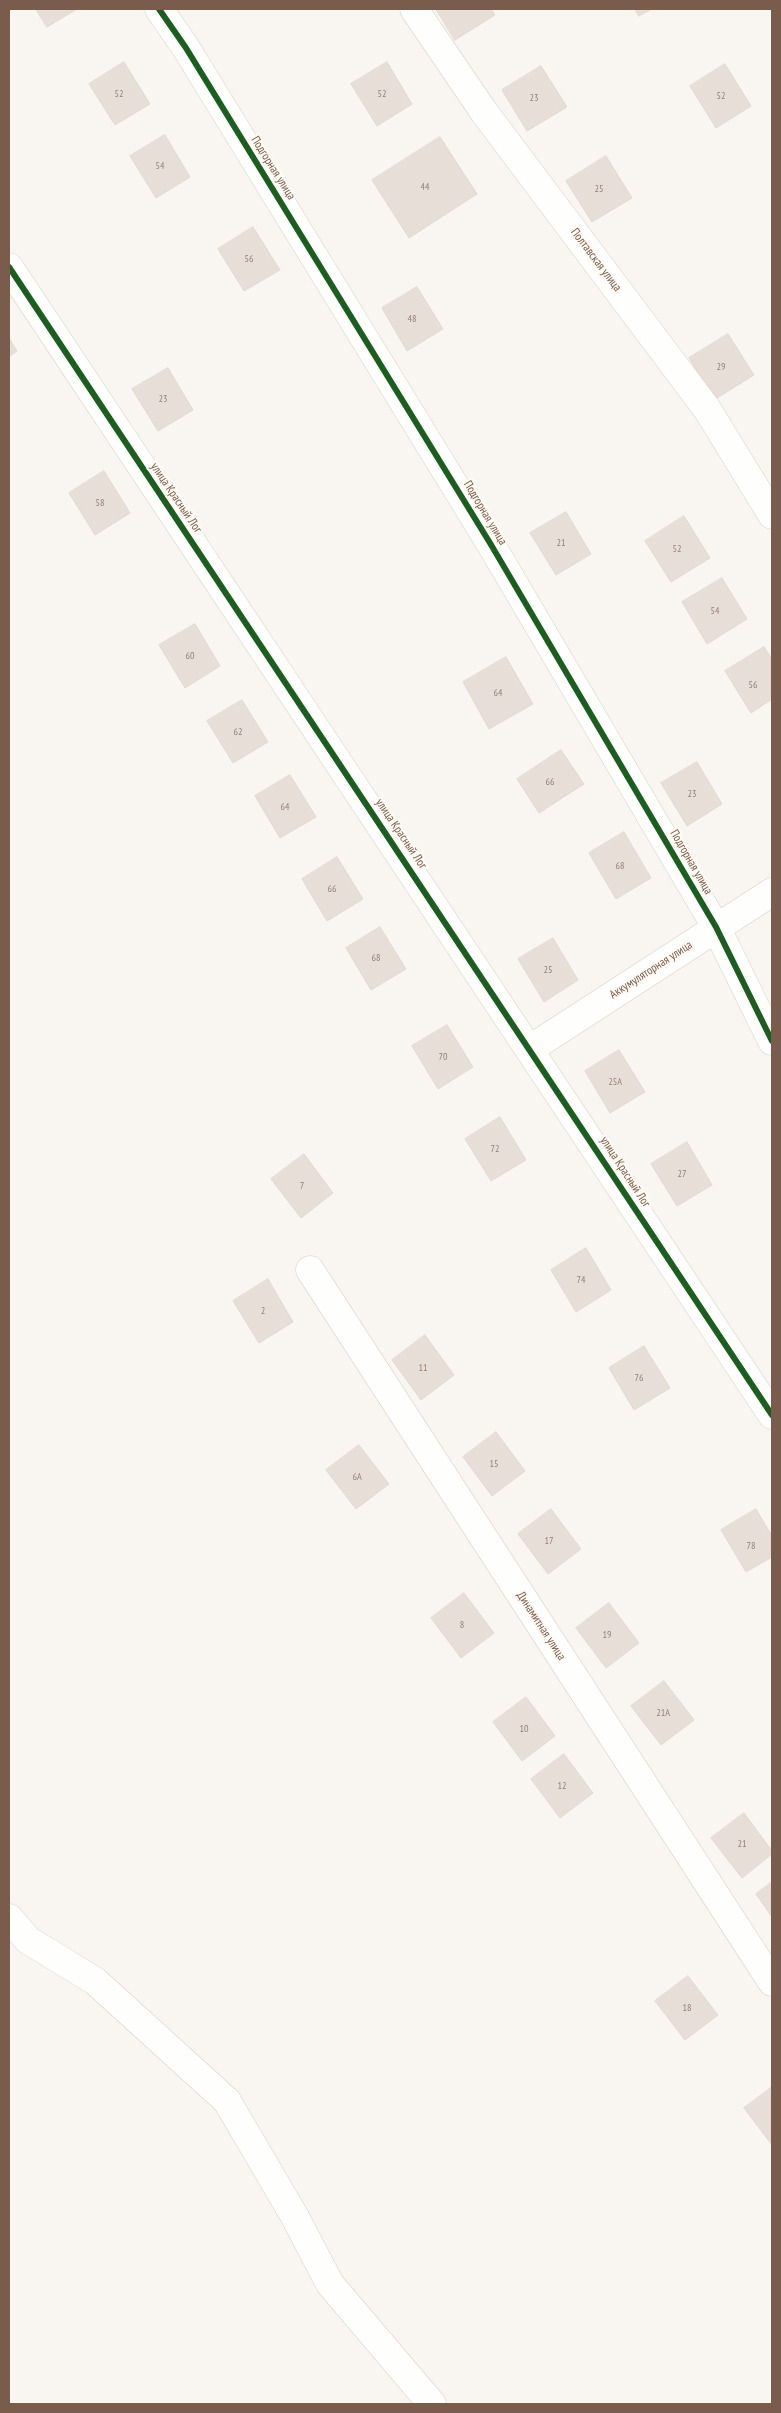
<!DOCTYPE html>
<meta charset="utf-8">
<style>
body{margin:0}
#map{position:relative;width:781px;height:2413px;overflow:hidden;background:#f9f5f0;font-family:"PT Sans Narrow",sans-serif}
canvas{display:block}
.frame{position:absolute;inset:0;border:10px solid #7a5c4d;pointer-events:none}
</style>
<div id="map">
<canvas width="781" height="2413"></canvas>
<div class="frame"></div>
</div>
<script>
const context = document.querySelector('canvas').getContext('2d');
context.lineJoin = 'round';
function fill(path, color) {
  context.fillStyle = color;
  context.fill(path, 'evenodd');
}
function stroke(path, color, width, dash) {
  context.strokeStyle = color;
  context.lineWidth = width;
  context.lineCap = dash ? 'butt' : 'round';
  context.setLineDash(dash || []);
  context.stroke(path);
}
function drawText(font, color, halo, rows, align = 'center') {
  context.font = font + ' "PT Sans Narrow",sans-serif';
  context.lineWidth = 4.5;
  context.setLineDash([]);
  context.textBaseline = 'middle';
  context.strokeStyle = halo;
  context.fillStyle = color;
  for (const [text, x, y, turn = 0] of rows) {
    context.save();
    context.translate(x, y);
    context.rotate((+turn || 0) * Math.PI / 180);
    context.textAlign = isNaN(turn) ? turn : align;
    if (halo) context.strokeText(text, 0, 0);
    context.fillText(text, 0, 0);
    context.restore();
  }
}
const building = new Path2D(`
 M 36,9 L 77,9 L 47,27 Z
 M 436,9 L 491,9 L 495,15 L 455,40 Z
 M 635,9 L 652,9 L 639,16 Z
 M 124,62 L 150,104 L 115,125 L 89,84 Z
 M 387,62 L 412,104 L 377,126 L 351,84 Z
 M 725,64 L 751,106 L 716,128 L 690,86 Z
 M 541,66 L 567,107 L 527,131 L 502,90 Z
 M 165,135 L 190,177 L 156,198 L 130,156 Z
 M 440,137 L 477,194 L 409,238 L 372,180 Z
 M 606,156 L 632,198 L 592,222 L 566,181 Z
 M 253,227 L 280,270 L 244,291 L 218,249 Z
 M 417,287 L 443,329 L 407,351 L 382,308 Z
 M 728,334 L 754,375 L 714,400 L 689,358 Z
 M 9,338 L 17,351 L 9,357 Z
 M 168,368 L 193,410 L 158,431 L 132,389 Z
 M 104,471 L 130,513 L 95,535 L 69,493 Z
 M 566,512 L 591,554 L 556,575 L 530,533 Z
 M 684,516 L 710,558 L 671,582 L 645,541 Z
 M 722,578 L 747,619 L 707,644 L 682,602 Z
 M 195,624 L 220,666 L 185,688 L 159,645 Z
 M 764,647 L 772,659 L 772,699 L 751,713 L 725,671 Z
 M 506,657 L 533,704 L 489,729 L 463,682 Z
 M 242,700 L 268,742 L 233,763 L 207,721 Z
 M 561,750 L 584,784 L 539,813 L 517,779 Z
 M 697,762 L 722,804 L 687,826 L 661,783 Z
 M 290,775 L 316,817 L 280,838 L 255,796 Z
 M 624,832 L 651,878 L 616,899 L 589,853 Z
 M 337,857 L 363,899 L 327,921 L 302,879 Z
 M 380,927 L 406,969 L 371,990 L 346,948 Z
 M 553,938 L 578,980 L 544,1002 L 518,959 Z
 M 447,1025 L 473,1067 L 438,1089 L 412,1046 Z
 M 619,1050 L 645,1092 L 610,1113 L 585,1071 Z
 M 500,1117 L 526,1160 L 491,1181 L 465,1139 Z
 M 687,1142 L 712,1185 L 677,1206 L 651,1164 Z
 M 304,1154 L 333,1193 L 301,1218 L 271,1179 Z
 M 586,1248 L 611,1290 L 576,1312 L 551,1270 Z
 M 268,1279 L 293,1322 L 259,1343 L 233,1301 Z
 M 425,1335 L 454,1375 L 421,1400 L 392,1360 Z
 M 644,1346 L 670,1388 L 634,1410 L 609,1368 Z
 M 496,1432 L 525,1471 L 492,1496 L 463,1457 Z
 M 359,1445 L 389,1484 L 356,1509 L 326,1470 Z
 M 551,1509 L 581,1549 L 548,1574 L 518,1534 Z
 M 756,1509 L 772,1536 L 772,1557 L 746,1572 L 721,1530 Z
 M 464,1593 L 494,1633 L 461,1658 L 431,1618 Z
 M 609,1603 L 639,1643 L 606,1668 L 576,1628 Z
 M 664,1681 L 694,1720 L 661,1745 L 631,1706 Z
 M 526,1697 L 555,1736 L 522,1761 L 493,1722 Z
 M 564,1754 L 593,1793 L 560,1818 L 531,1779 Z
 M 744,1813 L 772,1851 L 772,1854 L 742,1878 L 711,1838 Z
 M 772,1882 L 772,1917 L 756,1894 Z
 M 688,1976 L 718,2015 L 685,2040 L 655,2001 Z
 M 772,2087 L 772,2145 L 744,2108 Z`);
fill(building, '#e6ded7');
stroke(building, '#e2d8d2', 1);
const minor = new Path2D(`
 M 159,9 L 186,48 L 490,543 L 716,927 L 772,1041
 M 414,9 L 484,112 L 707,409 L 772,515
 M 9,267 L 772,1415
 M 530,1049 L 772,892
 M 310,1270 L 772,1982
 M 9,1918 L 28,1940 L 95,1981 L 227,2101 L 295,2217 L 330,2284 L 432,2404`);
stroke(minor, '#d7d1cb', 29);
stroke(minor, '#fefefd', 28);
stroke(new Path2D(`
 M 159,9 L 186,48 L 490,543 L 716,927 L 772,1041
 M 9,267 L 772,1415`), '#1b5e20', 6);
drawText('10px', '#977e72', null, [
 ["52",119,94],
 ["52",382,94],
 ["52",721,96],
 ["23",534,98],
 ["54",160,166],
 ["44",425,187],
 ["25",599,189],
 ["56",249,259],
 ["48",412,319],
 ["29",721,367],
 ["23",163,399],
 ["58",100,503],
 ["21",561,543],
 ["52",677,549],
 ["54",715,611],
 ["60",190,656],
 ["56",753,685],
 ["64",498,693],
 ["62",238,732],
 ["66",550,782],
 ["23",692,794],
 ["64",285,807],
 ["68",620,866],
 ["66",332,889],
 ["68",376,958],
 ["25",548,970],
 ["70",443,1057],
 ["25А",615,1082],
 ["72",495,1149],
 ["27",682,1174],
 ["7",302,1186],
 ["74",581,1280],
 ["2",263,1311],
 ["11",423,1368],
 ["76",639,1378],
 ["15",494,1464],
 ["6А",357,1477],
 ["17",549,1541],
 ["78",751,1546],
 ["8",462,1625],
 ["19",607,1635],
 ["21А",663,1713],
 ["10",524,1729],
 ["12",562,1786],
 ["21",742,1844],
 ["18",687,2008]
]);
drawText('12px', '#7a5c4d', '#fffaf3', [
 ["Подгорная улица",273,168,58],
 ["Полтавская улица",596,260,53],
 ["улица Красный Лог",176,498,56],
 ["Подгорная улица",485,513,59],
 ["улица Красный Лог",401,834,56],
 ["Подгорная улица",691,862,60],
 ["Аккумуляторная улица",651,970,-33],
 ["улица Красный Лог",625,1172,57],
 ["Динамитная улица",541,1626,57]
]);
</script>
